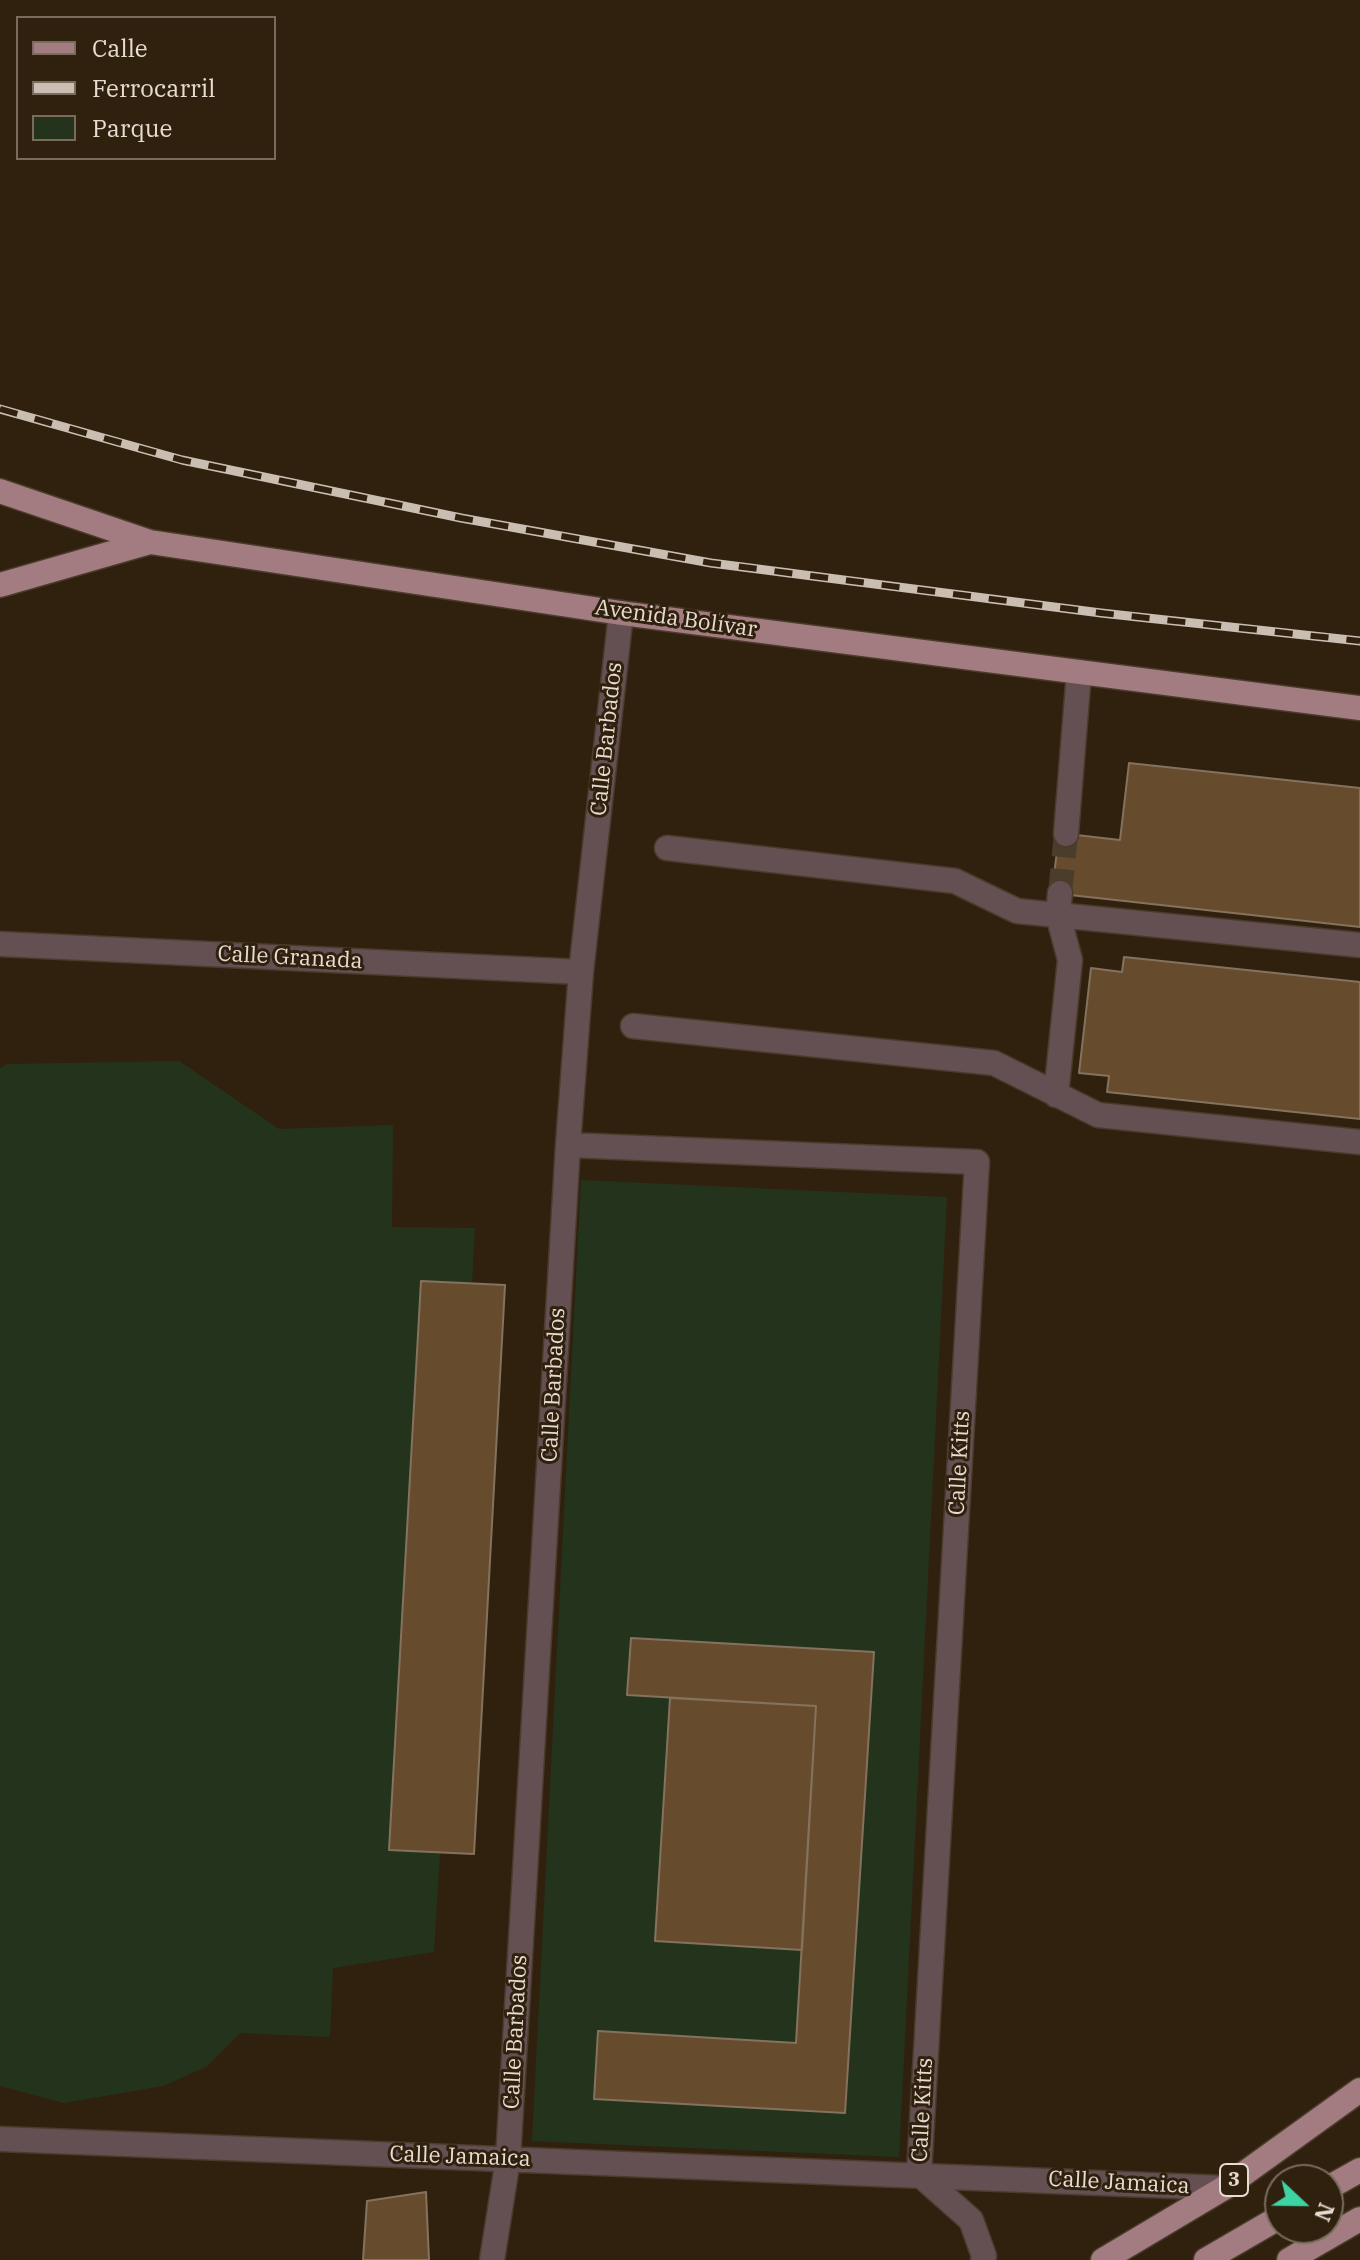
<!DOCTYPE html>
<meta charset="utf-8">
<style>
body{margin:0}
#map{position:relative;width:1360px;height:2260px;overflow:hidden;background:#30210f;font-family:"IBM Plex Serif",serif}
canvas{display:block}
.legend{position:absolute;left:16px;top:16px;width:260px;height:144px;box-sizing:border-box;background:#30210f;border:2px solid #796c5d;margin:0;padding:10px 14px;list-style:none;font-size:24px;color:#e7dcd1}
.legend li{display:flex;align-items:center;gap:16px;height:40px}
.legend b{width:40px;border:2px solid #796c5d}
.north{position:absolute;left:1264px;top:2164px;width:80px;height:80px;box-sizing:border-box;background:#30210f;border:2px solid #796c5d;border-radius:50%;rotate:112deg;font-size:22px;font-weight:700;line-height:32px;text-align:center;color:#e7dcd1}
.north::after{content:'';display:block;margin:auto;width:28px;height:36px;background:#3dd4a3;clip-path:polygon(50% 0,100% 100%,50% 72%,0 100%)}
</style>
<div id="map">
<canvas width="1360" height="2260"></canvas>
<ul class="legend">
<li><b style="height:10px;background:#a27c81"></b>Calle</li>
<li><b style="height:10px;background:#cabeb2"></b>Ferrocarril</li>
<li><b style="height:22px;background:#24341c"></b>Parque</li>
</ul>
<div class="north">N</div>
</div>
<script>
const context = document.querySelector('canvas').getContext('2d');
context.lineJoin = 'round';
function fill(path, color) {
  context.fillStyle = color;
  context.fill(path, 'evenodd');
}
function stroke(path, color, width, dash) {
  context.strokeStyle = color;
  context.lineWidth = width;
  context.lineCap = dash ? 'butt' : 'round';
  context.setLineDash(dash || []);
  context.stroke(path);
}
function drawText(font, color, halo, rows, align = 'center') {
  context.font = font + ' "IBM Plex Serif",serif';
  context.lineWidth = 6;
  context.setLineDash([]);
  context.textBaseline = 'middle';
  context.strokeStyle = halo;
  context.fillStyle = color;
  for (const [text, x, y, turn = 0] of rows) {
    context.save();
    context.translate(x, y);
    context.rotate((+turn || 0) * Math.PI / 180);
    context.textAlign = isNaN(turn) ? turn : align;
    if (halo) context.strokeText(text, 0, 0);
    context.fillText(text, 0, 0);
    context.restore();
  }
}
fill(new Path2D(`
 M 179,1061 L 279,1129 L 393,1125 L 392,1227 L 475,1228 L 472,1283 L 421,1282 L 389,1849 L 440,1853 L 434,1952 L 333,1968 L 330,2037 L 240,2033 L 206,2067 L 163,2086 L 64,2103 L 0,2086 L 0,1068 L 8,1064 Z
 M 581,1180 L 947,1197 L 899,2157 L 532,2141 Z`), '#24341c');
const building = new Path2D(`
 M 1129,763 L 1360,788 L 1360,927 L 1052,893 L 1059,833 L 1120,840 Z
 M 1124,957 L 1360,982 L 1360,1119 L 1107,1092 L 1109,1076 L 1079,1073 L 1091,968 L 1122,972 Z
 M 421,1281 L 505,1285 L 474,1854 L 389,1850 Z
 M 631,1638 L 874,1652 L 845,2113 L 594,2099 L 598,2031 L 796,2043 L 816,1706 L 627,1695 Z
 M 670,1698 L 816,1706 L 802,1950 L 655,1941 Z
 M 426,2192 L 429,2260 L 363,2260 L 367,2201 Z`);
fill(building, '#664c2d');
stroke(building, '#84725e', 2);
stroke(new Path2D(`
 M 1060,893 L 1066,834`), '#4b3d2c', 24, [24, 12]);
const minor = new Path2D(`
 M 1066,834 L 1079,672
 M 667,848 L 955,881 L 1017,911 L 1360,945
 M 0,944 L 581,972
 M 633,1026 L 994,1063 L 1098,1115 L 1360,1142
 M 1056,1095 L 1070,960 L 1058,915 L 1060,893
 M 568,1145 L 977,1162 L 919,2174
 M 0,2139 L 1224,2188
 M 919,2174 L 971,2220 L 984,2256 L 983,2260
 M 492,2260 L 508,2159 L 568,1145 L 581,972 L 621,613`);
const major = new Path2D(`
 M 0,491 L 150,542 L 621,613 L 1360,708
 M 0,585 L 150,542
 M 1328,2188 L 1360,2170
 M 1103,2260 L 1224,2188 L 1360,2090
 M 1206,2260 L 1280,2217
 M 1289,2260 L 1360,2219`);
stroke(minor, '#4a3b2a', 27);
stroke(major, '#4a3b2a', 27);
stroke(minor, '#645053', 24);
stroke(major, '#a27c81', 24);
const rail = new Path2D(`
 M 0,409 L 182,460 L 461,518 L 711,563 L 1101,613 L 1360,641`);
stroke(rail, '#cabeb2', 9);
stroke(rail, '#30210f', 6, [18]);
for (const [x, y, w] of [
 [1234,2180,28]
]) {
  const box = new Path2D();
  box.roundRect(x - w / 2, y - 16, w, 32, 6);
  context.fillStyle = '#30210f';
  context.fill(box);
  stroke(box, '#e7dcd1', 2);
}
drawText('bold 20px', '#e7dcd1', null, [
 ["3",1234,2180]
]);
drawText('22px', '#e7dcd1', '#30210f', [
 ["Avenida Bolívar",676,619,8],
 ["Calle Barbados",607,739,-84],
 ["Calle Granada",290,958,3],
 ["Calle Barbados",554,1385,-87],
 ["Calle Kitts",960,1463,-87],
 ["Calle Barbados",516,2032,-87],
 ["Calle Kitts",923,2110,-87],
 ["Calle Jamaica",460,2157,2],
 ["Calle Jamaica",1119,2183,3]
]);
</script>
